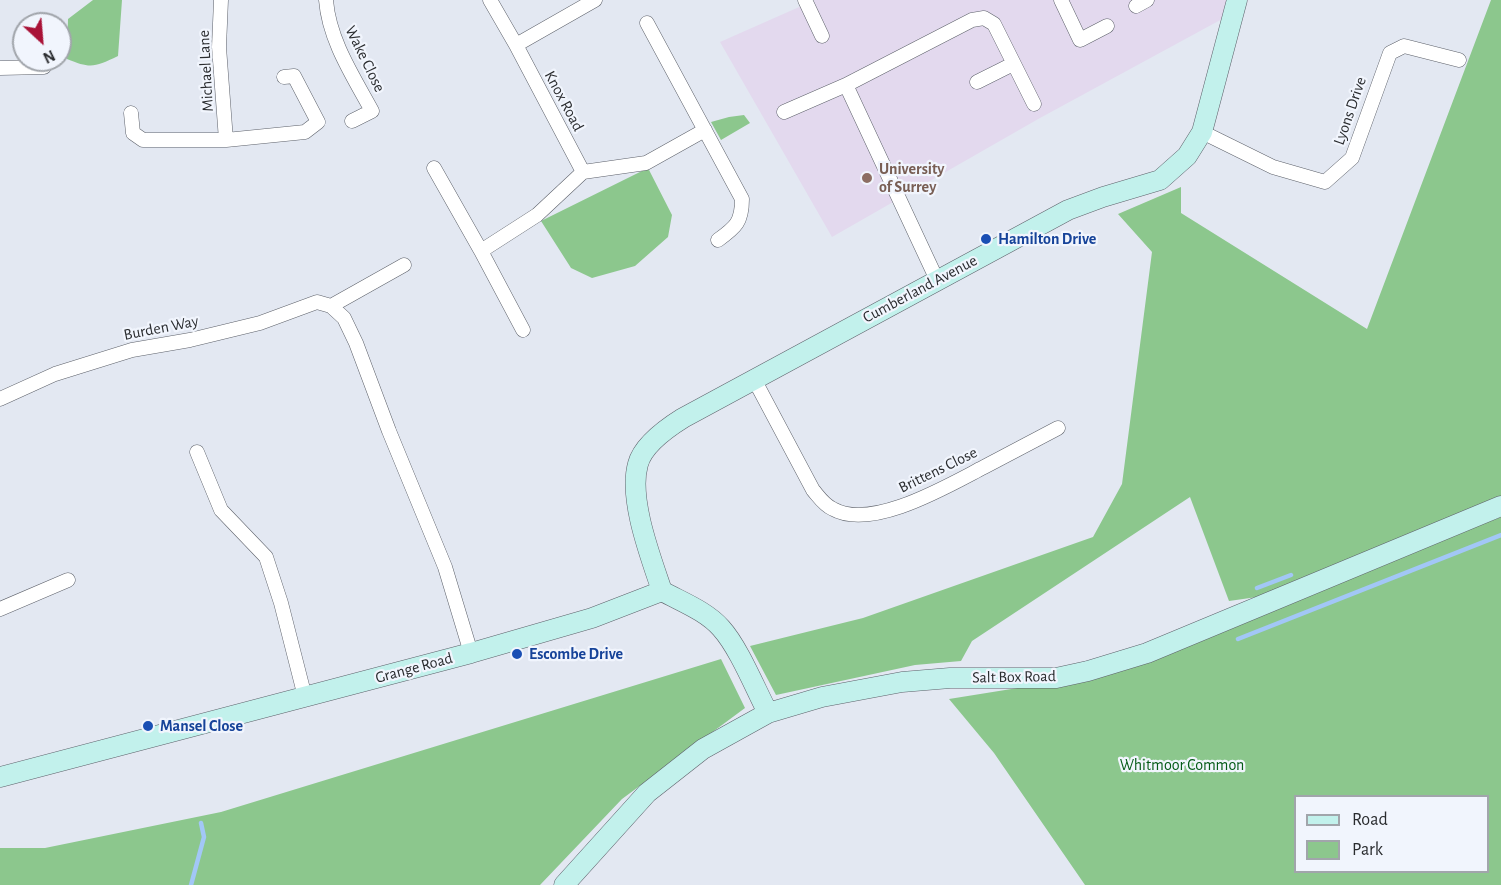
<!DOCTYPE html>
<style>
body{margin:0}
#map{position:relative;width:1501px;height:885px;overflow:hidden;background:#e3e8f2;font-family:"Alegreya Sans",sans-serif}
canvas{display:block}
.legend{position:absolute;left:1294px;top:795px;width:195px;height:78px;box-sizing:border-box;background:#f1f5fd;border:2px solid #a1a5ab;margin:0;padding:8px 10px;list-style:none;font-size:18px;color:#2a2c2f}
.legend li{display:flex;align-items:center;gap:12px;height:30px}
.legend b{width:30px;border:2px solid #a1a5ab}
.north{position:absolute;left:12px;top:12px;width:60px;height:60px;box-sizing:border-box;background:#f1f5fd;border:2px solid #a1a5ab;border-radius:50%;rotate:154deg;font-size:16px;font-weight:700;line-height:24px;text-align:center;color:#2a2c2f}
.north::after{content:'';display:block;margin:auto;width:21px;height:27px;background:#a91237;clip-path:polygon(50% 0,100% 100%,50% 72%,0 100%)}
</style>
<div id="map">
<canvas width="1501" height="885"></canvas>
<ul class="legend">
<li><b style="height:8px;background:#c2f1ec"></b>Road</li>
<li><b style="height:16px;background:#8cc78d"></b>Park</li>
</ul>
<div class="north">N</div>
</div>
<script>
const context = document.querySelector('canvas').getContext('2d');
context.lineJoin = 'round';
function fill(path, color) {
  context.fillStyle = color;
  context.fill(path, 'evenodd');
}
function stroke(path, color, width, dash) {
  context.strokeStyle = color;
  context.lineWidth = width;
  context.lineCap = dash ? 'butt' : 'round';
  context.setLineDash(dash || []);
  context.stroke(path);
}
function drawText(font, color, halo, rows, align = 'center') {
  context.font = font + ' "Alegreya Sans",sans-serif';
  context.lineWidth = 4.5;
  context.setLineDash([]);
  context.textBaseline = 'middle';
  context.strokeStyle = halo;
  context.fillStyle = color;
  for (const [text, x, y, turn = 0] of rows) {
    context.save();
    context.translate(x, y);
    context.rotate((+turn || 0) * Math.PI / 180);
    context.textAlign = isNaN(turn) ? turn : align;
    if (halo) context.strokeText(text, 0, 0);
    context.fillText(text, 0, 0);
    context.restore();
  }
}
fill(new Path2D(`
 M 815,0 L 1229,0 L 1224,18 L 1040,118 L 832,237 L 720,42 Z`), '#e3d9ee');
fill(new Path2D(`
 M 93,0 L 122,0 L 118,56 C 95,67 91,69 67,59 L 68,19 Z
 M 1491,0 L 1501,0 L 1501,501 L 1264,596 L 1229,601 L 1190,497 L 972,641 L 961,661 L 915,665 L 776,695 L 750,646 L 863,618 L 1093,537 L 1122,484 L 1152,252 L 1118,214 L 1181,187 L 1181,213 L 1367,329 Z
 M 744,115 L 750,123 L 721,140 L 711,122 L 729,117 Z
 M 648,168 L 672,215 L 668,237 L 635,266 L 592,278 L 571,268 L 541,221 Z
 M 1501,517 L 1501,885 L 1085,885 L 994,753 L 949,699 L 1080,678 ZM 1296,796 L 1488,796 L 1488,872 L 1296,872 Z
 M 721,659 L 745,708 L 622,799 L 540,885 L 0,885 L 0,848 L 45,848 L 221,812 Z`), '#8cc78d');
stroke(new Path2D(`
 M 1257,588 L 1291,575
 M 1238,639 L 1501,535
 M 191,885 L 204,837 L 201,823`), '#a2c7f6', 4.5);
const street = new Path2D(`
 M 221,0 L 219,47 L 226,140
 M 326,0 C 329,40 353,76 372,111 L 352,121
 M 490,0 L 516,45 L 583,172
 M 805,0 L 822,36
 M 1061,0 L 1080,40 L 1107,26
 M 1136,6 L 1147,0
 M 647,23 L 742,199 C 742,222 736,227 718,240
 M 516,45 L 595,0
 M 0,68 L 44,67
 M 977,82 L 1013,64
 M 784,112 L 846,85
 M 131,113 L 133,133 L 143,140 L 226,140 L 305,132 L 318,122 L 294,76 L 284,77
 M 1202,132 L 1273,167 L 1325,182 L 1352,158 L 1390,53 L 1404,46 L 1459,60
 M 434,168 L 481,251 L 523,330
 M 481,251 L 537,215 L 583,172 L 646,163 L 705,130
 M 937,280 L 846,85 L 972,20 L 984,18 L 994,24 L 1034,104
 M 331,306 L 404,265
 M 755,381 L 813,490 C 819,497 824,505 833,509 C 872,531 949,485 984,467 C 1009,454 1033,441 1058,428
 M 0,399 L 55,374 L 132,350 L 190,340 L 260,323 L 317,302 L 331,306 L 344,318 L 356,343 L 389,431 L 445,567 L 471,653
 M 197,452 L 221,510 L 266,557 L 281,603 L 305,697
 M 0,609 L 68,580`);
const secondary = new Path2D(`
 M 662,591 C 651,558 628,499 638,464 C 643,445 667,428 683,418 L 1068,210 L 1103,197 L 1160,180 L 1187,156 L 1202,132 L 1237,0
 M 662,591 C 682,602 706,611 721,628 C 739,648 755,688 768,713
 M 0,777 L 471,653 L 592,618 L 662,591
 M 564,885 L 647,793 L 703,749 L 768,713 L 822,697 L 902,682 L 950,678 L 1056,678 L 1088,671 L 1147,653 L 1501,506`);
stroke(street, '#5d616a', 15);
stroke(secondary, '#5d616a', 21);
stroke(street, '#fff', 14);
stroke(secondary, '#c2f1ec', 20);
for (const [x, y, r, color] of [
 [867,178,6,"#8d6e63"],
 [986,239,6,"#1a4fb4"],
 [517,654,6,"#1a4fb4"],
 [148,726,6,"#1a4fb4"]
]) {
  const dot = new Path2D();
  dot.arc(x, y, r, 0, 2 * Math.PI);
  context.fillStyle = color;
  context.fill(dot);
  stroke(dot, '#f1f5fd', 2);
}
drawText('16px', '#2a2c2f', '#f1f5fd', [
 ["Wake Close",365,59,64],
 ["Michael Lane",206,71,-93],
 ["Knox Road",564,101,62],
 ["Lyons Drive",1350,111,-71],
 ["Cumberland Avenue",920,289,-28],
 ["Burden Way",161,328,-11],
 ["Brittens Close",938,470,-26],
 ["Grange Road",414,668,-15],
 ["Salt Box Road",1014,677,-1]
]);
drawText('bold 16px', '#785e54', '#f1f5fd', [
 ["University",879,169],
 ["of Surrey",879,187]
], 'left');
drawText('bold 16px', '#164399', '#f1f5fd', [
 ["Hamilton Drive",998,239],
 ["Escombe Drive",529,654],
 ["Mansel Close",160,726]
], 'left');
drawText('16px', '#045b16', '#f1f5fd', [
 ["Whitmoor Common",1182,765]
]);
</script>
